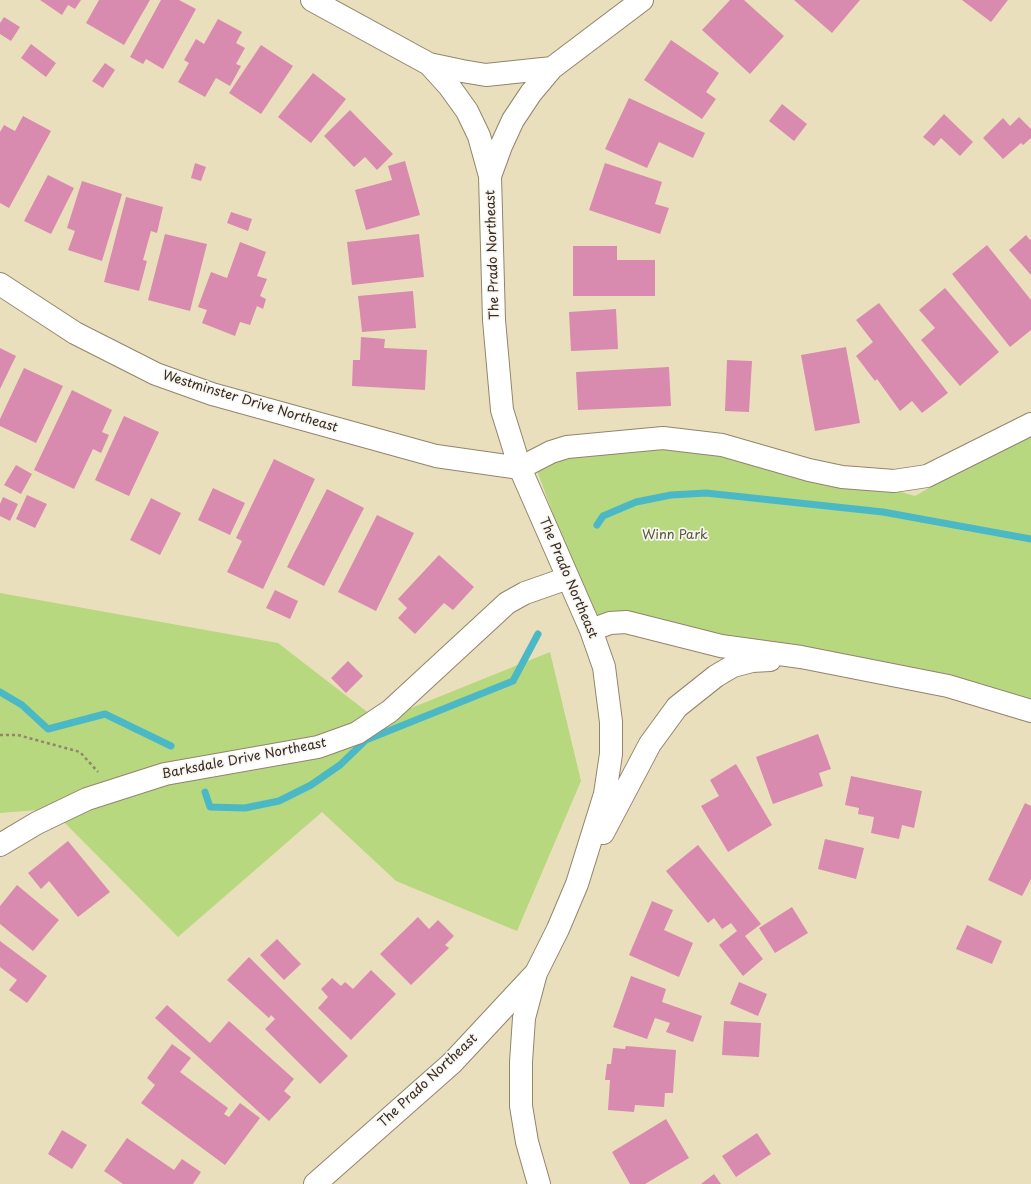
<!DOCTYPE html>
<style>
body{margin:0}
canvas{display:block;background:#eadfbc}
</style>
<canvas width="1031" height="1184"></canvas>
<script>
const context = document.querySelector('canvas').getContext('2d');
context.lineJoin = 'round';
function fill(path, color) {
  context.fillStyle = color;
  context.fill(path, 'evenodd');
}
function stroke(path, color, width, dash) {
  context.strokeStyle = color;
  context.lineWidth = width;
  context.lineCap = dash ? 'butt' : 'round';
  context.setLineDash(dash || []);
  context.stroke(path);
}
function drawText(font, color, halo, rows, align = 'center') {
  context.font = font + ' "Playpen Sans",sans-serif';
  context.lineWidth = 3.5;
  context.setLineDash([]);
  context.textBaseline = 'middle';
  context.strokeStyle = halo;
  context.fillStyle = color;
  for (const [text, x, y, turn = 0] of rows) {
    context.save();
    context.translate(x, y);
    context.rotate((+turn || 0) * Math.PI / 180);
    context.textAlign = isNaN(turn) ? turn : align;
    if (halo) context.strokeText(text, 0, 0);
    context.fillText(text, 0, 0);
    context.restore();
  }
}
fill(new Path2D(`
 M 1031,429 L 1031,706 L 594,624 L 533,460 L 678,432 L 828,471 L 915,496 Z
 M 0,593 L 278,643 L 379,721 L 550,652 L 581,781 L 517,931 L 396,881 L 322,812 L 178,937 L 51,809 L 0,813 Z`), '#b7d87f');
stroke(new Path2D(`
 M 597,525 L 603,516 L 636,502 L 671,495 L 706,493 L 883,512 L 1031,539
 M 0,692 L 22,705 L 48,729 L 105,714 L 171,746
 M 205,792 L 210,807 L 245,808 L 279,801 L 311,785 L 340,765 L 366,740 L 513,681 L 538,634`), '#4bb8c5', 7);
fill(new Path2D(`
 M 40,0 L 81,0 L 75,9 L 68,5 L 62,15 Z
 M 99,0 L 150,0 L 124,45 L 86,23 Z
 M 161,0 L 179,0 L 196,9 L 163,69 L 146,59 L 143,64 L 130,57 Z
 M 730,0 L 744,0 L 784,36 L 750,74 L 702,30 Z
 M 794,0 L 860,0 L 832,33 Z
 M 962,0 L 1008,0 L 991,22 Z
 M 4,17 L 20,27 L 11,41 L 0,34 L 0,23 Z
 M 218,19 L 242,32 L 236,43 L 245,48 L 236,64 L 241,66 L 230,86 L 216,78 L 205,97 L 178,82 L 189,63 L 184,60 L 196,39 L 204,44 Z
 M 671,40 L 719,73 L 706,92 L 716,99 L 702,119 L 644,80 Z
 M 31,44 L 56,63 L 46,77 L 21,58 Z
 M 261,45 L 293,66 L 261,114 L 229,93 Z
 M 105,63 L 115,70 L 103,88 L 92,81 Z
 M 313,73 L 346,99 L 311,143 L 278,117 Z
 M 629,98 L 705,133 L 693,158 L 659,142 L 647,168 L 605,149 Z
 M 782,104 L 807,124 L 794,141 L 769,121 Z
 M 350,110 L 393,154 L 377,170 L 365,157 L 354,167 L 324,136 Z
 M 944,114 L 973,142 L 960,156 L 941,138 L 934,146 L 923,137 Z
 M 23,116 L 51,131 L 9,208 L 0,203 L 0,132 L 4,125 L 15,131 Z
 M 1019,117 L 1031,129 L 1031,138 L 1023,145 L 1021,143 L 1003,159 L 983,138 L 1003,118 L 1010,126 Z
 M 405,161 L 420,215 L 366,230 L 355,190 L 392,180 L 388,166 Z
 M 195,163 L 206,167 L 201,181 L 191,178 Z
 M 605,163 L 662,182 L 655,204 L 669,208 L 660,234 L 589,210 Z
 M 48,175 L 74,188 L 51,234 L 24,221 Z
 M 82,181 L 122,194 L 102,261 L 68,250 L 75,231 L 67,228 Z
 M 126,197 L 163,207 L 157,233 L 151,231 L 143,260 L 147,261 L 139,291 L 104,282 Z
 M 231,212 L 252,219 L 248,231 L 227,223 Z
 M 165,234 L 207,244 L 190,311 L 148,300 Z
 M 419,234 L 424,277 L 352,285 L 347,242 Z
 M 1026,235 L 1030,240 L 1031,239 L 1031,275 L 1009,250 Z
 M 240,242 L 266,252 L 257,276 L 267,279 L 260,296 L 266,299 L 263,309 L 257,306 L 250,325 L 240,322 L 235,336 L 202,323 L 207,310 L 198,307 L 211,272 L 227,278 Z
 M 987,245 L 1031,300 L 1031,330 L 1010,347 L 952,274 Z
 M 573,246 L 617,246 L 617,260 L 655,260 L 655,296 L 573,296 Z
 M 945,288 L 999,352 L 960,386 L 921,340 L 935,328 L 919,310 Z
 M 413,291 L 416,328 L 362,332 L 358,296 Z
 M 879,303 L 948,393 L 922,413 L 912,401 L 900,411 L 877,379 L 875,381 L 856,356 L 873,342 L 856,320 Z
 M 616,309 L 618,349 L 571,351 L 569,312 Z
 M 361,337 L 385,339 L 384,348 L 427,350 L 425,390 L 352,386 L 353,360 L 360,360 Z
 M 846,347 L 860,423 L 815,431 L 801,355 Z
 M 0,348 L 16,356 L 0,389 Z
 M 727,360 L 752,361 L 749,412 L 725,411 Z
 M 669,367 L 671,406 L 578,410 L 576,372 Z
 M 24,368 L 63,386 L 36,443 L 0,426 L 0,419 Z
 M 72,390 L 112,410 L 102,432 L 109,435 L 101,453 L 93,449 L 74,489 L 34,470 Z
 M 124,416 L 159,432 L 129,496 L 95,480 Z
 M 274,459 L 315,479 L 263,589 L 227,572 L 242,541 L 236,538 Z
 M 16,465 L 32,474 L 21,494 L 4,485 Z
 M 213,488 L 245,503 L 230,535 L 198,520 Z
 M 327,489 L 364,508 L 324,586 L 287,567 Z
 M 27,495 L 47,504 L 35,528 L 16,519 Z
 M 3,497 L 18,504 L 10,521 L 0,516 L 0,504 Z
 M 151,498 L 181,513 L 160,555 L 130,540 Z
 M 377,515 L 414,533 L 376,611 L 338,592 Z
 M 439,555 L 474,587 L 453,610 L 444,603 L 415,634 L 398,618 L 407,608 L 398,599 Z
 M 275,590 L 298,601 L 290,619 L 266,608 Z
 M 348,661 L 363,676 L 346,693 L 331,678 Z
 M 818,734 L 831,769 L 819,773 L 823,786 L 773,804 L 756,757 Z
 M 736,764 L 772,825 L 728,852 L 701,806 L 719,796 L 710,780 Z
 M 851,776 L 922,791 L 914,828 L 902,825 L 899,839 L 871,833 L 874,817 L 858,814 L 859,808 L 845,805 Z
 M 1025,803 L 1031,806 L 1031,879 L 1022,896 L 988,880 Z
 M 825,839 L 864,848 L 856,879 L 818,869 Z
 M 68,841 L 110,892 L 78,917 L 49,881 L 41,889 L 28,873 Z
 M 698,845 L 761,924 L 745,936 L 763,959 L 743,976 L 719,945 L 737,931 L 731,923 L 722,929 L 714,918 L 708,923 L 666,871 Z
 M 17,885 L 59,920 L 33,951 L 0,924 L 0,906 Z
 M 652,901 L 673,910 L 664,930 L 693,943 L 679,977 L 629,955 Z
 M 792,907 L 808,933 L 775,953 L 759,928 Z
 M 418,917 L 429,929 L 438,920 L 454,936 L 445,945 L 449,948 L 411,985 L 380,954 Z
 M 967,925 L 1002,941 L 992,964 L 956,949 Z
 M 277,939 L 301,964 L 284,980 L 260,955 Z
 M 0,941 L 47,976 L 27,1003 L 9,990 L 17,980 L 0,967 Z
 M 249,957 L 348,1056 L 320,1084 L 265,1029 L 275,1019 L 271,1015 L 269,1018 L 227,980 Z
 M 371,970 L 396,994 L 351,1040 L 318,1008 L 328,997 L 321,989 L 332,978 L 341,986 L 345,982 L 353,989 Z
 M 631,976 L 666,989 L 662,1002 L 702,1016 L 693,1042 L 666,1032 L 670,1023 L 655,1018 L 647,1039 L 613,1027 Z
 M 739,982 L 767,994 L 758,1016 L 730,1004 Z
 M 167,1005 L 210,1043 L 229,1021 L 294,1079 L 284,1091 L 291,1097 L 269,1121 L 155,1018 Z
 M 724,1021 L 761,1023 L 759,1057 L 722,1055 Z
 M 172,1044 L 191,1058 L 180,1072 L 228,1108 L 224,1114 L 229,1117 L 240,1103 L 260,1118 L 225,1165 L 141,1103 L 155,1085 L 147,1078 Z
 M 626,1046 L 676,1050 L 673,1093 L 665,1093 L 664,1107 L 635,1105 L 634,1112 L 608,1110 L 610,1080 L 605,1080 L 607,1064 L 611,1064 L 613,1048 L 625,1049 Z
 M 666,1119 L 689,1158 L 645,1184 L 630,1184 L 612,1152 Z
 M 62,1130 L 87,1145 L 72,1169 L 48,1154 Z
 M 757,1133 L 771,1154 L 736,1177 L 722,1156 Z
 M 127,1138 L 174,1170 L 182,1159 L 201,1172 L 193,1184 L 123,1184 L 104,1171 Z
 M 714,1174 L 721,1184 L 701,1184 Z`), '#d98aaf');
const street = new Path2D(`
 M 312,0 L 429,64 L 462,71 L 486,75 L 552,68
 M 429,64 L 449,86 L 467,111 L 479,136 L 490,176 L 494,320 L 502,410 L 520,468 L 591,630 L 604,667 L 611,722 L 611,754 L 605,794 L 577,884 L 558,929 L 536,973 L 524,1018 L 521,1062 L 521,1106 L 527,1142 L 539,1184
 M 490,176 L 501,146 L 513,120 L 531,93 L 552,68 L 642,0
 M 0,284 L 75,333 L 156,374 L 212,394 L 436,456 L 520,468 L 551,452 L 567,447 L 663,438 L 722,445 L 809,470 L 842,477 L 894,481 L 927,476 L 1031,424
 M 591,630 L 610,623 L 626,622 L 721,646 L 801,657 L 948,686 L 1031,711
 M 603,833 L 650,744 L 677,707 L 716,676 L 733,666 L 752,661 L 770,660
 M 0,845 L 37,823 L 87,799 L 165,774 L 318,747 L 357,733 L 390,711 L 507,603 L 525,593 L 568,578
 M 315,1184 L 452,1063 L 534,975`);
stroke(street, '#92846d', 24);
stroke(new Path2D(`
 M 0,735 L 18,735 L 80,752 L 98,772`), '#92846d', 2.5, [3, 3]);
stroke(street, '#fff', 22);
drawText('13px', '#3b2a1e', '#f6f6f2', [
 ["The Prado Northeast",493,255,-92],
 ["Westminster Drive Northeast",250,402,17],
 ["The Prado Northeast",568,578,67],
 ["Barksdale Drive Northeast",244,759,-11],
 ["The Prado Northeast",428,1081,-43]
]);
drawText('13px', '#5a5636', '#f6f6f2', [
 ["Winn Park",675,535]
]);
</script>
